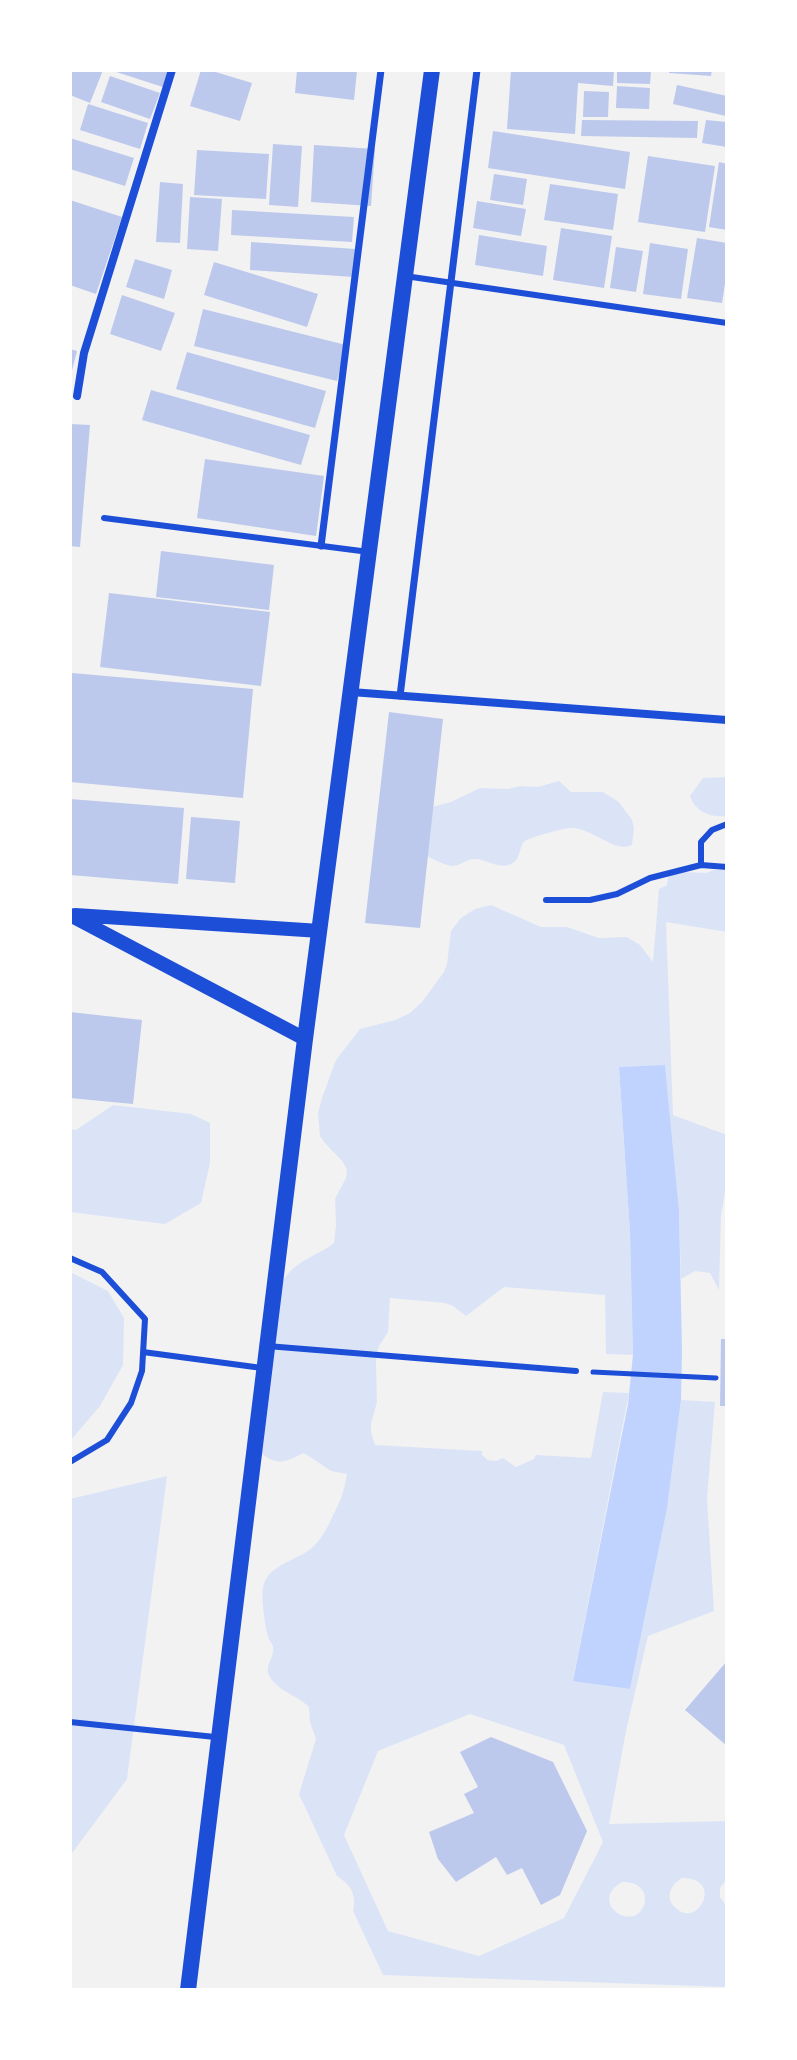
<!DOCTYPE html>
<style>
body{margin:0}
#map{position:relative;width:797px;height:2060px;overflow:hidden;background:#f2f2f2;font-family:"Fira Sans",sans-serif}
canvas{display:block}
.frame{position:absolute;inset:0;border:72px solid #fff;pointer-events:none}
</style>
<div id="map">
<canvas width="797" height="2060"></canvas>
<div class="frame"></div>
</div>
<script>
const context = document.querySelector('canvas').getContext('2d');
context.lineJoin = 'round';
function fill(path, color) {
  context.fillStyle = color;
  context.fill(path, 'evenodd');
}
function stroke(path, color, width, dash) {
  context.strokeStyle = color;
  context.lineWidth = width;
  context.lineCap = dash ? 'butt' : 'round';
  context.setLineDash(dash || []);
  context.stroke(path);
}
fill(new Path2D(`
 M 727,777 L 727,816 C 711,818 695,812 690,796 L 703,778 Z
 M 559,781 L 571,792 L 603,792 L 619,802 L 632,820 L 634,828 L 632,845 C 615,854 591,826 569,828 C 562,829 525,838 523,843 C 519,850 520,860 511,864 C 499,870 487,859 475,859 C 466,859 460,866 452,866 C 442,865 432,858 423,854 L 428,808 L 451,802 L 480,788 L 508,789 L 520,786 L 538,787 Z
 M 714,870 L 727,870 L 727,932 L 666,922 L 673,1115 L 727,1135 L 727,1181 L 721,1215 L 719,1290 L 710,1273 L 695,1271 L 681,1279 L 679,1210 L 665,1066 L 619,1067 L 630,1232 L 633,1355 L 606,1354 L 605,1295 L 504,1287 L 466,1316 L 453,1306 L 445,1303 L 390,1298 L 388,1332 L 379,1346 L 376,1361 L 377,1402 L 371,1424 L 371,1432 L 375,1445 L 482,1451 L 482,1455 L 488,1460 L 496,1461 L 503,1458 L 516,1467 L 534,1459 L 536,1455 L 591,1458 L 603,1392 L 629,1393 L 573,1680 L 630,1689 L 667,1509 L 681,1400 L 715,1402 L 707,1499 L 714,1611 L 648,1636 L 626,1731 L 609,1824 L 727,1821 L 727,1879 L 720,1888 L 720,1897 L 727,1907 L 727,1987 L 383,1975 L 353,1911 C 357,1895 351,1885 337,1876 L 299,1794 L 316,1739 L 310,1722 L 309,1707 C 297,1695 279,1692 270,1677 C 263,1666 275,1658 273,1647 C 272,1642 269,1642 268,1636 C 265,1628 261,1596 263,1587 C 268,1564 298,1561 314,1546 C 320,1540 324,1533 328,1526 C 338,1505 343,1498 347,1474 L 331,1471 L 304,1453 C 285,1462 277,1467 258,1451 L 261,1377 L 259,1343 L 264,1336 L 284,1279 C 299,1258 316,1257 334,1243 L 336,1225 L 335,1199 L 346,1178 L 347,1170 L 343,1162 L 325,1143 L 320,1136 L 318,1113 L 322,1098 L 336,1060 L 360,1029 L 395,1020 L 410,1013 L 422,1002 L 444,972 L 447,964 L 451,931 L 461,918 L 475,909 L 491,905 L 541,927 L 567,927 L 599,938 L 627,937 L 640,945 L 653,962 L 659,889 L 667,885 L 668,876 L 683,872 L 706,873 ZM 470,1714 L 564,1745 L 603,1842 L 564,1918 L 479,1956 L 388,1931 L 344,1835 L 378,1751 ZM 682,1878 C 724,1878 699,1928 677,1909 C 664,1899 670,1885 682,1878 ZM 622,1882 C 636,1881 649,1890 644,1905 C 634,1934 587,1902 622,1882 Z
 M 113,1105 L 191,1114 L 210,1123 L 210,1163 L 201,1203 L 165,1224 L 70,1212 L 70,1129 L 76,1130 Z
 M 70,1272 L 108,1291 L 124,1318 L 123,1365 L 100,1406 L 70,1441 Z
 M 167,1476 L 127,1779 L 70,1856 L 70,1499 Z`), '#dbe4f7');
fill(new Path2D(`
 M 665,1065 L 679,1210 L 682,1351 L 681,1400 L 667,1509 L 630,1689 L 573,1681 L 628,1404 L 633,1355 L 630,1232 L 619,1067 Z`), '#bfd3fe');
fill(new Path2D(`
 M 70,70 L 103,70 L 90,103 L 70,95 Z
 M 110,70 L 169,70 L 163,87 Z
 M 201,70 L 209,70 L 252,83 L 240,121 L 190,106 Z
 M 297,70 L 357,71 L 354,100 L 295,93 Z
 M 511,70 L 614,70 L 613,86 L 578,83 L 575,134 L 507,129 Z
 M 617,70 L 651,71 L 650,84 L 617,83 Z
 M 669,70 L 712,70 L 711,76 L 669,73 Z
 M 110,76 L 160,93 L 150,119 L 101,102 Z
 M 677,85 L 727,96 L 726,116 L 673,104 Z
 M 617,86 L 650,88 L 649,109 L 616,108 Z
 M 584,91 L 609,92 L 608,117 L 583,117 Z
 M 88,104 L 148,123 L 140,149 L 80,130 Z
 M 582,120 L 698,121 L 697,138 L 581,136 Z
 M 706,120 L 727,122 L 727,147 L 702,143 Z
 M 493,131 L 630,152 L 625,189 L 488,168 Z
 M 70,138 L 134,158 L 125,186 L 70,169 Z
 M 273,144 L 302,146 L 298,207 L 269,205 Z
 M 314,145 L 375,149 L 371,206 L 311,202 Z
 M 197,150 L 269,154 L 266,199 L 194,195 Z
 M 648,156 L 715,166 L 705,232 L 638,222 Z
 M 719,162 L 727,164 L 727,230 L 709,227 Z
 M 494,174 L 527,179 L 523,205 L 490,200 Z
 M 160,182 L 183,184 L 180,243 L 156,242 Z
 M 550,184 L 618,194 L 613,230 L 544,220 Z
 M 190,197 L 222,199 L 218,251 L 187,249 Z
 M 70,200 L 122,217 L 96,294 L 70,285 Z
 M 477,201 L 526,209 L 521,236 L 473,228 Z
 M 232,210 L 354,217 L 352,242 L 231,235 Z
 M 561,228 L 612,236 L 604,288 L 553,280 Z
 M 479,235 L 547,246 L 543,276 L 475,265 Z
 M 697,238 L 727,243 L 727,271 L 722,303 L 687,298 Z
 M 251,242 L 356,249 L 354,277 L 250,270 Z
 M 650,243 L 688,249 L 681,299 L 643,294 Z
 M 616,247 L 643,251 L 636,292 L 610,288 Z
 M 135,259 L 172,270 L 164,299 L 126,287 Z
 M 214,262 L 318,294 L 307,327 L 204,295 Z
 M 122,295 L 175,313 L 161,351 L 110,334 Z
 M 203,309 L 346,345 L 337,381 L 194,346 Z
 M 70,349 L 77,351 L 71,374 L 70,374 Z
 M 187,352 L 326,391 L 315,428 L 176,389 Z
 M 151,390 L 310,435 L 301,465 L 142,420 Z
 M 70,424 L 90,425 L 80,547 L 70,546 Z
 M 205,459 L 324,476 L 316,536 L 197,518 Z
 M 161,551 L 274,565 L 269,610 L 156,597 Z
 M 109,593 L 270,612 L 261,686 L 100,667 Z
 M 72,673 L 253,689 L 243,798 L 70,782 Z
 M 389,712 L 443,719 L 420,928 L 365,923 Z
 M 70,799 L 184,808 L 178,884 L 70,875 Z
 M 191,817 L 240,821 L 235,883 L 186,879 Z
 M 70,1012 L 142,1020 L 133,1104 L 70,1098 Z
 M 721,1339 L 727,1339 L 727,1406 L 720,1406 Z
 M 727,1661 L 727,1746 L 685,1710 Z
 M 491,1737 L 553,1762 L 587,1831 L 560,1895 L 541,1905 L 522,1868 L 507,1875 L 496,1857 L 456,1882 L 438,1859 L 429,1832 L 474,1813 L 464,1794 L 478,1787 L 460,1752 Z`), '#bdc9ec');
stroke(new Path2D(`
 M 593,1372 L 716,1378`), '#1d4ed8', 5);
stroke(new Path2D(`
 M 405,276 L 727,323
 M 104,518 L 369,552
 M 701,865 L 701,842 L 712,830 L 727,824
 M 546,900 L 590,900 L 617,894 L 650,878 L 701,865 L 727,867
 M 70,1258 L 102,1272 L 145,1319 L 142,1371 L 131,1403 L 107,1440 L 70,1462
 M 267,1346 L 576,1371
 M 143,1352 L 262,1368
 M 70,1722 L 215,1737`), '#1d4ed8', 6);
stroke(new Path2D(`
 M 321,546 L 381,70
 M 400,696 L 477,70`), '#1d4ed8', 7);
stroke(new Path2D(`
 M 77,396 L 84,353 L 172,70
 M 351,692 L 727,720`), '#1d4ed8', 8);
stroke(new Path2D(`
 M 70,915 L 305,1039
 M 75,915 L 320,931`), '#1d4ed8', 14);
stroke(new Path2D(`
 M 188,1990 L 305,1039 L 432,70`), '#1d4ed8', 16);
</script>
